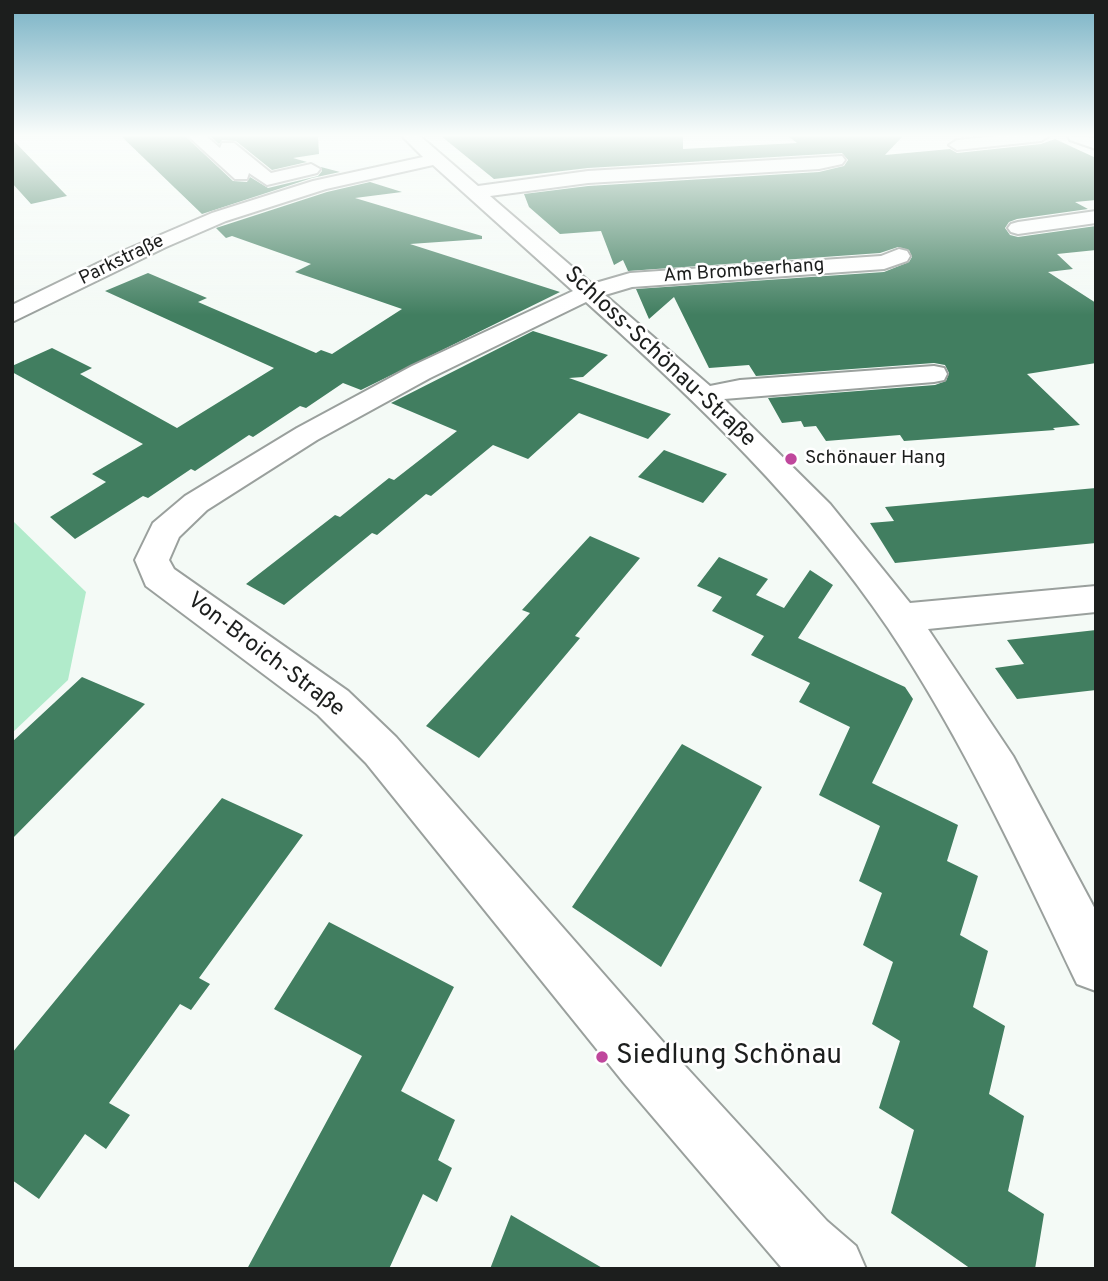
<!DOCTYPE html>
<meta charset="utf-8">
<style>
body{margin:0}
#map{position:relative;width:1108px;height:1281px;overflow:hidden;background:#f4faf6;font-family:Overpass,sans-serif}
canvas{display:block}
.frame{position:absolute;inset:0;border:14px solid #1c1e1d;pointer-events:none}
</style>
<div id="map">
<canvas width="1108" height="1281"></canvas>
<div class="frame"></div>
</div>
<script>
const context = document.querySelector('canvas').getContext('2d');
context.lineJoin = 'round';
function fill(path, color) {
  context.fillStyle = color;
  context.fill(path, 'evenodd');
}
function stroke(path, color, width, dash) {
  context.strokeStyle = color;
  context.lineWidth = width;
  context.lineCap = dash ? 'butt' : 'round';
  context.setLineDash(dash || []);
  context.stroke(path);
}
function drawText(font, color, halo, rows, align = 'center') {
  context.font = font + ' Overpass,sans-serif';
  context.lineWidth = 5;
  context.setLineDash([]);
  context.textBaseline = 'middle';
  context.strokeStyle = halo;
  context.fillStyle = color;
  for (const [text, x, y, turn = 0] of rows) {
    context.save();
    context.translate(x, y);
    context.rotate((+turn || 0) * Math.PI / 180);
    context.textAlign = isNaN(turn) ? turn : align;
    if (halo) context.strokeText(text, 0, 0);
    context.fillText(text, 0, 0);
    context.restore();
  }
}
fill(new Path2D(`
 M 12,520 L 86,592 L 68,680 L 12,733 Z`), '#b1ebcb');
fill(new Path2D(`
 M 121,136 L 185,136 L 233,181 L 247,182 L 250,177 L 268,188 L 318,176 L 322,171 L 321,167 L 340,172 L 312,178 L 202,214 Z
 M 210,136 L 318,136 L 319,154 L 293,158 L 307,162 L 272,170 L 236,141 L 222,140 L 219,144 Z
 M 441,136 L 683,136 L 683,149 L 797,143 L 788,136 L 903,136 L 885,155 L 950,149 L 957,153 L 1041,144 L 1055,139 L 1096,158 L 1096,200 L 1075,202 L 1088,209 L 1017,219 L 1009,222 L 1005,228 L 1010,235 L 1018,237 L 1096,226 L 1096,250 L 1057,254 L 1073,269 L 1048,272 L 1096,303 L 1096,363 L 1027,374 L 1080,425 L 1053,428 L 1055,430 L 904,441 L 900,435 L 826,441 L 816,426 L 804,427 L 801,421 L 782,423 L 768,398 L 935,385 L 946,381 L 949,373 L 945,365 L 934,363 L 756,376 L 749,365 L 709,368 L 674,297 L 649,319 L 636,289 L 884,272 L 909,262 L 912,257 L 909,250 L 898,247 L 880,253 L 628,271 L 623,260 L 614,265 L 601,231 L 560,234 L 529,207 L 524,194 L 588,186 L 819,172 L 844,166 L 848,160 L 842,153 L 588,168 L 494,179 Z
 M 12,139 L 67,196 L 31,204 L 12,183 Z
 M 370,182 L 402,192 L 355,198 L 482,236 L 482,239 L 410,244 L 560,292 L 361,390 L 343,383 L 306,408 L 300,406 L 253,437 L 249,435 L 195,471 L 191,469 L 148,498 L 143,496 L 75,539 L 50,517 L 106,482 L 92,474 L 143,444 L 12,372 L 12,366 L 52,348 L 92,368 L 80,374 L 177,428 L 274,368 L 105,291 L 148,273 L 207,298 L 198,302 L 316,353 L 321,350 L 332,354 L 402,309 L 295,272 L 311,264 L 232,236 L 226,238 L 216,228 L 327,192 Z
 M 533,331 L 608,355 L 583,377 L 569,378 L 671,414 L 648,439 L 579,413 L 528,459 L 493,445 L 431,496 L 426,494 L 377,535 L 372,533 L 284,605 L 246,584 L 335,515 L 340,517 L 389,478 L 394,480 L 457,431 L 391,403 Z
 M 664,450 L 727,474 L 703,503 L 638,477 Z
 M 1096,488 L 1096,543 L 895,563 L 870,523 L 894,521 L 885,507 Z
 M 590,536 L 640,558 L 575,636 L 580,638 L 479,758 L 426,726 L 530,613 L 522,610 Z
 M 719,557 L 768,579 L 756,595 L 784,608 L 810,570 L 833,585 L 798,638 L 905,687 L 913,699 L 872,783 L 958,825 L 947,861 L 978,876 L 960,935 L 988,951 L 973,1007 L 1005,1026 L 989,1094 L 1024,1116 L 1008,1191 L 1044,1214 L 1035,1269 L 971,1269 L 891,1213 L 914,1130 L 879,1108 L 900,1041 L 872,1024 L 893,962 L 863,945 L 882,893 L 859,881 L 880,826 L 819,795 L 850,727 L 799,702 L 810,683 L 751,655 L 764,636 L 712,611 L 722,597 L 697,586 Z
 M 1096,630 L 1096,690 L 1017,699 L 995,668 L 1024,664 L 1007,640 Z
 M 82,677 L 145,704 L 12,839 L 12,742 Z
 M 682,744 L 762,787 L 661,967 L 572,907 Z
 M 222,798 L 303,835 L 199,978 L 210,984 L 191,1010 L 180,1004 L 109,1103 L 130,1115 L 106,1149 L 85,1134 L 39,1199 L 12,1180 L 12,1053 Z
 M 329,922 L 454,987 L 401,1091 L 455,1120 L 438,1160 L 452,1168 L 437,1202 L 423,1194 L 389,1269 L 247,1269 L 362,1056 L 274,1009 Z
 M 511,1215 L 604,1269 L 490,1269 Z`), '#417e60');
const minor = new Path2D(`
 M 188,136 L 206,136 L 220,148 L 222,143 L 234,143 L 271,173 L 311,164 L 320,169 L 317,173 L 267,185 L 249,173 L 247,179 L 235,179 Z
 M 402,136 L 420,136 L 478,186 L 588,171 L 842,156 L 845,160 L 842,164 L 819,169 L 588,183 L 490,196 L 592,284 L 630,273 L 881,256 L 899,249 L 907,251 L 910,256 L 907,261 L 884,269 L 632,287 L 605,295 L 710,386 L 740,380 L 934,366 L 944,368 L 947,374 L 944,380 L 934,382 L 724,399 L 830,504 L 910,603 L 1096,586 L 1096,612 L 928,629 L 1013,756 L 1096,911 L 1096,991 L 1077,984 C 1019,862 963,740 888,628 C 805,505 696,401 586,302 L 430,378 L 317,440 L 207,510 L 179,537 L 169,560 L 174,569 L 348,691 L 396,737 L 664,1043 L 827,1221 L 856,1246 L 866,1269 L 781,1267 L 624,1083 L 366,763 L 318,715 L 146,586 L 135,560 L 153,523 L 185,496 L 297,428 L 412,366 L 573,291 L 433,165 L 326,189 L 226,221 L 166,247 L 12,322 L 12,305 L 121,252 L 212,213 L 313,181 L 423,157 Z
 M 996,136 L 1049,136 L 1041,141 L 957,150 L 949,145 L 957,140 Z
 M 1068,136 L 1096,138 L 1096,149 L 1070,140 Z
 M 1096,211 L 1096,223 L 1018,234 L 1011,232 L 1008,228 L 1011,224 L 1018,222 Z`);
stroke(minor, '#9aa09d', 4);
fill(minor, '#fff');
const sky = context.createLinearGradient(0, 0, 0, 315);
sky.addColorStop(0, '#77b1c4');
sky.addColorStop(0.43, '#fafdfb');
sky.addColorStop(1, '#fafdfb00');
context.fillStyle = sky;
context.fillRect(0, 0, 1108, 315);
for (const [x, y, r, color] of [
 [791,459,7,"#bf479c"],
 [602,1057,7,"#bf479c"]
]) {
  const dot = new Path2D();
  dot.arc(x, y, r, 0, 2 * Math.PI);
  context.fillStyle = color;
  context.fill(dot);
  stroke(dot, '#fff', 2.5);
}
drawText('19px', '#1c1e1d', '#fff', [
 ["Parkstraße",122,261,-26],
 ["Am Brombeerhang",744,272,-4]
]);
drawText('19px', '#1c1e1d', '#fff', [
 ["Schönauer Hang",805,459]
], 'left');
drawText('23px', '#1c1e1d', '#fff', [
 ["Schloss-Schönau-Straße",659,358,43],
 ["Von-Broich-Straße",265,656,37]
]);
drawText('28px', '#1c1e1d', '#fff', [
 ["Siedlung Schönau",616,1057]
], 'left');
</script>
